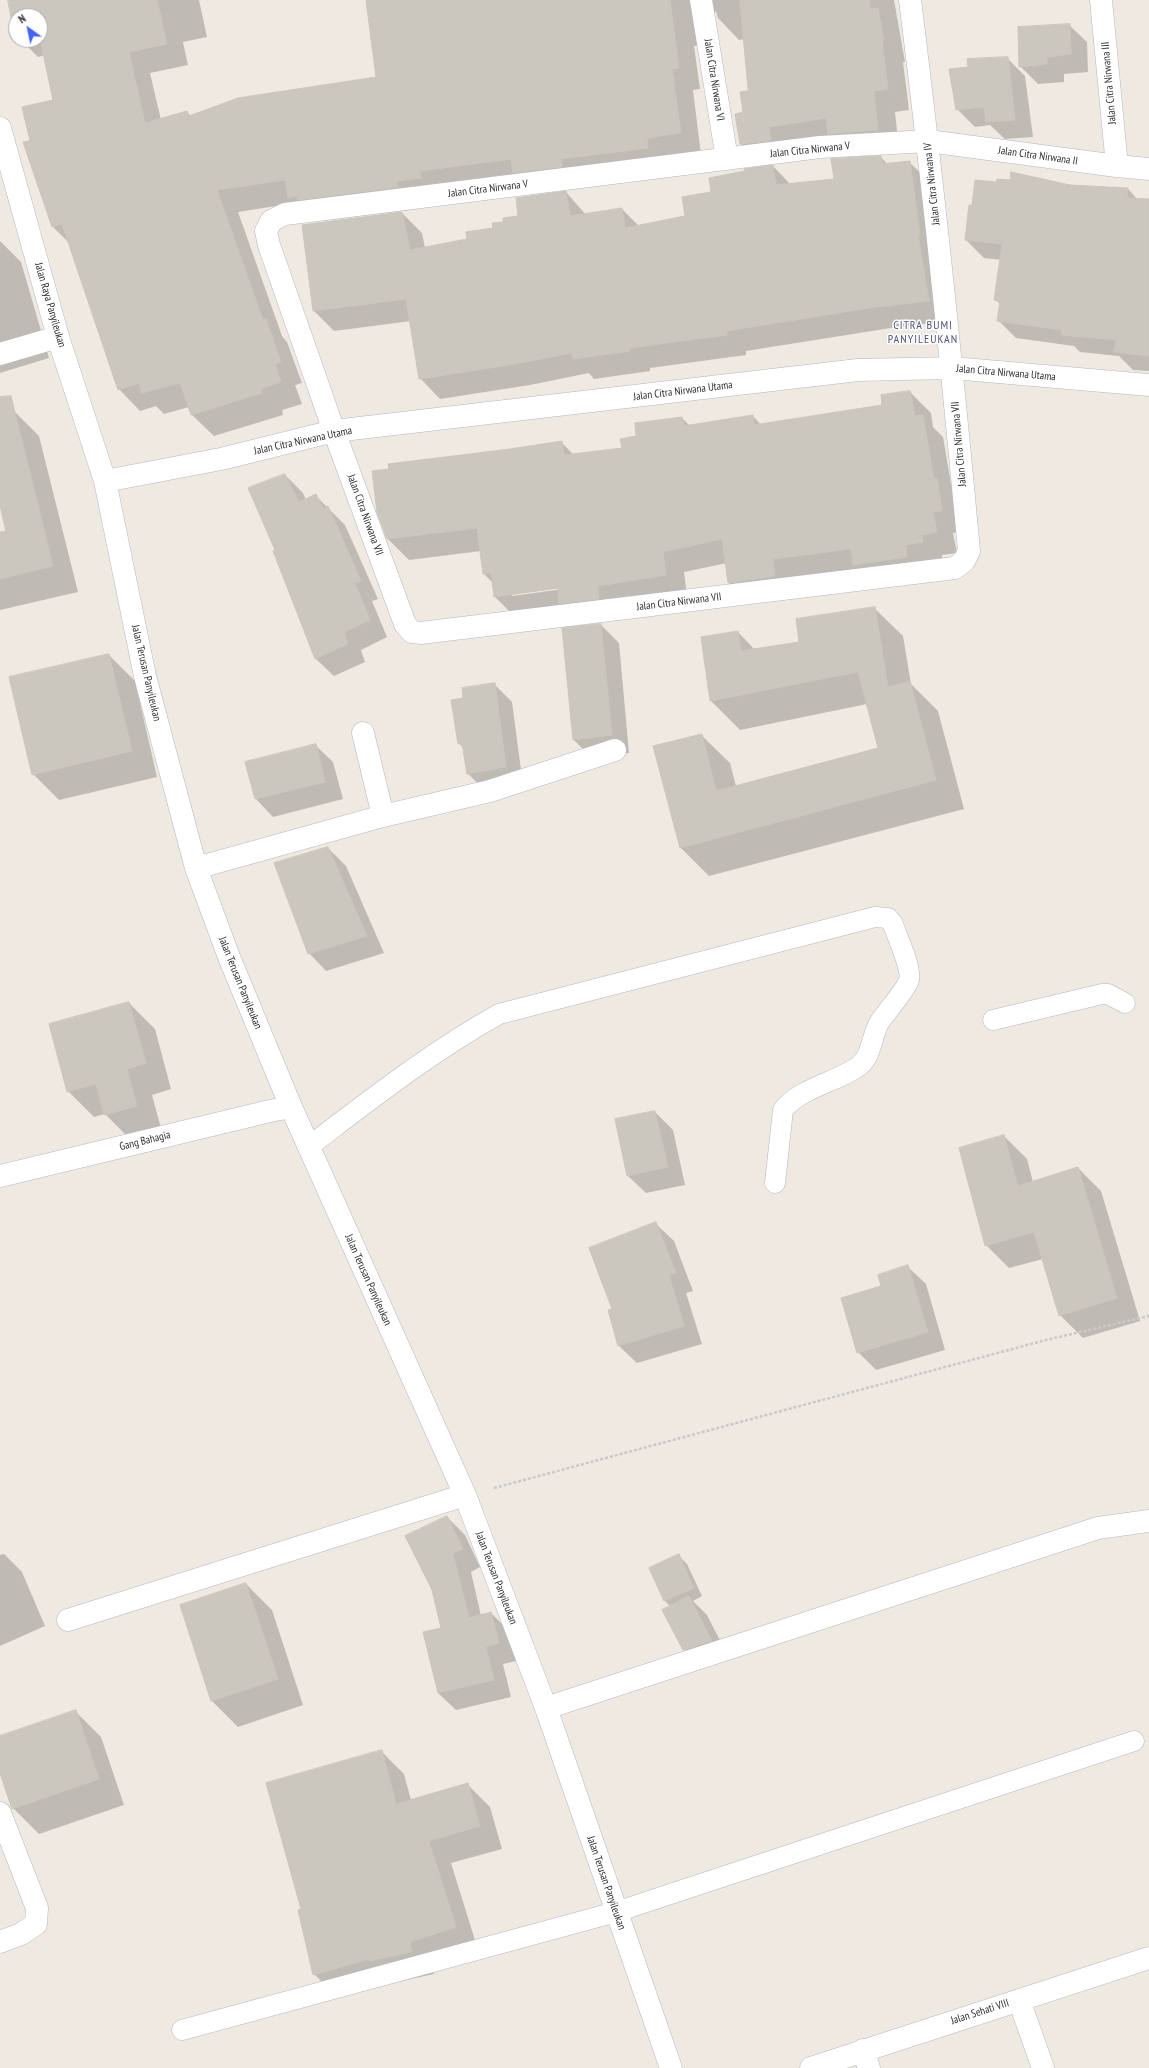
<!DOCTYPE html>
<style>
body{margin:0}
#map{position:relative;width:1149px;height:2068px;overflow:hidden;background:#efe9e1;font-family:"PT Sans Narrow",sans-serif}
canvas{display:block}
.north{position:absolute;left:8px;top:8px;width:40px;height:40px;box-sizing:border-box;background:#fff;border:1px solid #ababab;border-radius:50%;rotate:327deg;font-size:11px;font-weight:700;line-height:16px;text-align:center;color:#2e2e2e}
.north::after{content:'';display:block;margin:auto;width:14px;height:18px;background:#4264fb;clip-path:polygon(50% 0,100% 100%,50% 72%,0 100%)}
</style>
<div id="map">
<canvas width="1149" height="2068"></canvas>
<div class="north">N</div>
</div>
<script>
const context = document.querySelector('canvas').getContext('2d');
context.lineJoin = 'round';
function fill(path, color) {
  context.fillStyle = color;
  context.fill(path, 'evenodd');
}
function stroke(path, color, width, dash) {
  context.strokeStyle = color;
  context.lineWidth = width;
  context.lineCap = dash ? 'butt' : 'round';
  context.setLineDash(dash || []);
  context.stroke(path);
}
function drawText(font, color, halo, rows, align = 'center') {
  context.font = font + ' "PT Sans Narrow",sans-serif';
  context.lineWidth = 3;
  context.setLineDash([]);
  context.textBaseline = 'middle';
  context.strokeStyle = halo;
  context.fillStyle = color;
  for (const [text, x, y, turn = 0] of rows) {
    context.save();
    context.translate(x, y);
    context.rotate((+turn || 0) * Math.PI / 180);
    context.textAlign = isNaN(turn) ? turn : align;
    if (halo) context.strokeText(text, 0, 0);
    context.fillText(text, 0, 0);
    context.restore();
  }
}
fill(new Path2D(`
 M 9,0 L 199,0 L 207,37 L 183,42 L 188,65 L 150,73 L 161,120 L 187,112 L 191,116 L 377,78 L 367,0 L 894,0 L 905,62 L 903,62 L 909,110 L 895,112 L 899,151 L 790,148 L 792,162 L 763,165 L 741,144 L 736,115 L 744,113 L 749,92 L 745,39 L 739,40 L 718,18 L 716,11 L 710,18 L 713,43 L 694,46 L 700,89 L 693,90 L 701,155 L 582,180 L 583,188 L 535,194 L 522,181 L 417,202 L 418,209 L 321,221 L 295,203 L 238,212 L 282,336 L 287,342 L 302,383 L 295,385 L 302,404 L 282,410 L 283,415 L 214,436 L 192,415 L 189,407 L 164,414 L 156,406 L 140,411 L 119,389 L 70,244 L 53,227 L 25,143 L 31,141 L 55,101 L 45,55 L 38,57 L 21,40 L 40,40 L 40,16 L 16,16 L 16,35 Z
 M 1069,25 L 1087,42 L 1088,72 L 1064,74 L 1064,82 L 1038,84 L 1020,66 Z
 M 1007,58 L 1025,76 L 1033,137 L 1005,139 L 990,125 L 975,127 L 957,109 L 969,68 Z
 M 881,157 L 888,165 L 909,162 L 930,182 L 948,321 L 897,327 L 746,351 L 746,355 L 650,368 L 650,371 L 594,379 L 589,373 L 530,385 L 440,399 L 420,378 L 411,321 L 334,331 L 314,311 L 402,213 L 422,233 L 425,248 L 468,240 L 566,192 L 586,215 L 622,209 L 639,226 L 686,217 L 712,193 L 773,166 L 791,185 L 835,180 Z
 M 1070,186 L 1128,189 L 1138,200 L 1149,200 L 1149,371 L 1133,370 L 1119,356 L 1080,352 L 1074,346 L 1016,338 L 998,320 L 1001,305 L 995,299 L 1001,260 L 984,258 L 966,240 Z
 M 0,241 L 21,262 L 49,358 L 0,373 Z
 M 910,392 L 931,413 L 933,427 L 943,437 L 953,496 L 962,532 L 953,533 L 957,553 L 942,555 L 943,563 L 750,603 L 729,583 L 727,563 L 684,572 L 687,595 L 516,618 L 495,597 L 493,583 L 484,574 L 481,551 L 409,560 L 388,539 L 510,450 L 561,442 L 574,455 L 623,449 L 638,437 L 682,418 L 690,426 L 753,416 L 761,425 L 883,406 ZM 563,587 L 563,589 L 512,596 L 512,594 Z
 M 13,410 L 39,436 L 78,592 L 0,610 L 0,534 L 7,532 L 0,502 L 0,413 Z
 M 285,475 L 303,493 L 306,500 L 316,496 L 345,525 L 378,599 L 372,601 L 387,637 L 361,650 L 365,662 L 334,676 L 316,659 L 274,552 L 276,551 Z
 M 874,608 L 903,636 L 911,684 L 938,711 L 964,809 L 709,876 L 680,847 L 701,735 L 730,763 L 736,786 L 879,749 L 867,704 L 740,730 L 711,701 L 703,638 L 738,632 L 755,650 L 801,643 Z
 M 601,625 L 619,643 L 629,753 L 591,757 L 573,739 Z
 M 109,655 L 135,681 L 157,777 L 59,800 L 33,774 Z
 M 494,684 L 512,702 L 523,785 L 486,791 L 468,774 L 464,749 L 459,743 L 464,699 Z
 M 315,745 L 333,762 L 343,799 L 273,817 L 256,799 Z
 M 328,848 L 346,866 L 384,953 L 326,971 L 309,953 Z
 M 129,1003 L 155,1029 L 171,1089 L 152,1095 L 162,1132 L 131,1140 L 105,1114 L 94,1117 L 68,1091 Z
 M 655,1112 L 673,1130 L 685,1185 L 646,1193 L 628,1176 Z
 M 1004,1136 L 1027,1159 L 1033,1182 L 1078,1168 L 1101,1191 L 1140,1321 L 1083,1338 L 1060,1315 L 1043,1259 L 1009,1268 L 986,1245 Z
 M 656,1224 L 674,1241 L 693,1291 L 686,1293 L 702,1344 L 637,1363 L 619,1346 L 609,1311 L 613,1309 Z
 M 908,1267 L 926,1284 L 945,1350 L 876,1370 L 858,1352 L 882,1287 Z
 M 447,1517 L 465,1535 L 480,1567 L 471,1572 L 481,1616 L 491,1613 L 509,1631 L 516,1661 L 503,1664 L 511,1697 L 456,1710 L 438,1693 Z
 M 4,1554 L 22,1572 L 45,1626 L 0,1646 L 0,1555 Z
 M 678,1555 L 687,1564 L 702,1596 L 693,1601 L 707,1615 L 729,1658 L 701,1668 L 684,1650 L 671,1607 L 665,1601 L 650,1569 Z
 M 246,1584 L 272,1610 L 303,1705 L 238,1727 L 212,1701 Z
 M 75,1711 L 101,1737 L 124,1805 L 39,1834 L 13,1808 L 0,1770 L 0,1737 Z
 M 381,1751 L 404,1774 L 411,1800 L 467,1784 L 490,1807 L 502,1849 L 451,1863 L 478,1950 L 432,1964 L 434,1974 L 393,1983 L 392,1982 L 337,1997 L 314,1974 L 302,1909 Z`), '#0003');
const building = new Path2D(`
 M 8,0 L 157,0 L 167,44 L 129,52 L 145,123 L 187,111 L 189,116 L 238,98 L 376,77 L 366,0 L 670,0 L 679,68 L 672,69 L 681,133 L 647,138 L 648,148 L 561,159 L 562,167 L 513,173 L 511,159 L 420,171 L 421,178 L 396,181 L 398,187 L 298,200 L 298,196 L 288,198 L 285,180 L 217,190 L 263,320 L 266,319 L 281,362 L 275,364 L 281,382 L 261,389 L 262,393 L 191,415 L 180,383 L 142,393 L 139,383 L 118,390 L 62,224 L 52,227 L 23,142 L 30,141 L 22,107 L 53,100 L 40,39 L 40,16 L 16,16 L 15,36 Z
 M 740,0 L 870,0 L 870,9 L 878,8 L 884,40 L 882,41 L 888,89 L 874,91 L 878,130 L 828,134 L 826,118 L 769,127 L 771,141 L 740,144 L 735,114 L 743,112 L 740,92 L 748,91 Z
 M 1070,24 L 1071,54 L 1047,57 L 1047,64 L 1019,67 L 1018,27 Z
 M 1008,57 L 1015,120 L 986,122 L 984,107 L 956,110 L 949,69 L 968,67 L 967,59 Z
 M 881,156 L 882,164 L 910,161 L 920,235 L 918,235 L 929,301 L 876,307 L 726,331 L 727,335 L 630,348 L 630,351 L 573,359 L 572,353 L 509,365 L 419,379 L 406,299 L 313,311 L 302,225 L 402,212 L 410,250 L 467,239 L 466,232 L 493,228 L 492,223 L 503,222 L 503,218 L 518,216 L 516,198 L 566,191 L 570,216 L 622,208 L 625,228 L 685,216 L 682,197 L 711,192 L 709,178 L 745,171 L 744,169 L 773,165 L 776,185 L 834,179 L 831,159 Z
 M 1011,172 L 1070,185 L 1128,188 L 1127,198 L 1149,199 L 1149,356 L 1114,352 L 1116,340 L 1061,335 L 1062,330 L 997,321 L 1000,301 L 994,300 L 1002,244 L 965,240 L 969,205 L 972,205 L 975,180 L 996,182 L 997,179 L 1010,180 Z
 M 910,391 L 915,416 L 923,415 L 934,479 L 937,478 L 942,511 L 933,512 L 937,532 L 922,535 L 923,542 L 906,545 L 907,557 L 853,565 L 851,549 L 773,559 L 775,576 L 728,583 L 722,539 L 663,552 L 666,575 L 598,586 L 599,599 L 559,604 L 558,588 L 494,597 L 491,573 L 483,574 L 477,528 L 387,539 L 377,512 L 372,471 L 389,469 L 388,464 L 510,449 L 562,441 L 564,455 L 622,448 L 620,439 L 636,436 L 635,423 L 682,417 L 684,426 L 753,415 L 754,425 L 882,405 L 881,395 Z
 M 11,396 L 53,566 L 0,579 L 0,532 L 6,531 L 0,506 L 0,397 Z
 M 285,474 L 299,502 L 316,494 L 323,508 L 328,506 L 361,581 L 355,583 L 370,620 L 344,632 L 348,644 L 315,659 L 273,551 L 275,550 L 248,488 Z
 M 875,607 L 888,687 L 910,681 L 936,780 L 680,848 L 653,746 L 702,734 L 716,791 L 878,748 L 858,672 L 710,701 L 701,637 L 738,631 L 741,651 L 799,642 L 796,619 Z
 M 601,624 L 612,735 L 573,740 L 562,628 Z
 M 109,654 L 132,751 L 32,775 L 9,677 Z
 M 495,683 L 506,767 L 467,774 L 462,743 L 458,744 L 451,700 L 463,698 L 462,688 Z
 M 316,744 L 325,782 L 255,799 L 245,762 Z
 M 328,847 L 367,936 L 308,954 L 274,863 Z
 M 129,1002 L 146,1063 L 127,1069 L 137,1106 L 104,1115 L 96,1084 L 67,1092 L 49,1024 Z
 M 655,1111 L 668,1167 L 627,1176 L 615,1119 Z
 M 1004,1135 L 1018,1186 L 1078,1167 L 1117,1298 L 1059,1316 L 1034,1232 L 985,1246 L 959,1148 Z
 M 656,1222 L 676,1273 L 669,1275 L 684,1326 L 618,1346 L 608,1310 L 612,1309 L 589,1248 Z
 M 908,1265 L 928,1332 L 857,1353 L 841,1298 L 881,1286 L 878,1275 Z
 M 447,1516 L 463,1549 L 453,1554 L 469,1618 L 491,1612 L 499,1643 L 486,1647 L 494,1680 L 438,1693 L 423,1632 L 441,1628 L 432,1590 L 405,1536 Z
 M 679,1554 L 694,1588 L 664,1601 L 649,1568 Z
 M 246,1583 L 278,1679 L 211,1701 L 180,1605 Z
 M 689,1596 L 712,1641 L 683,1650 L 662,1610 Z
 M 76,1710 L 99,1779 L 12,1809 L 0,1773 L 0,1736 Z
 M 382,1750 L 396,1804 L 468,1783 L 480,1826 L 429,1841 L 456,1927 L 410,1942 L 412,1952 L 370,1961 L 369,1959 L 313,1975 L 298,1910 L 301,1909 L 266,1783 Z`);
fill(building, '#cbc7bf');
stroke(building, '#cbc5ba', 1);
const service = new Path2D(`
 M 993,1020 L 1102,994 L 1108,994 L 1125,1003
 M 308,1147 C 370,1100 431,1052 499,1014 L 875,917 L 888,918 L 893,924 C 897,937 912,968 909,980 C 906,990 886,1012 879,1023 C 871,1037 872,1059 856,1068 C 833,1083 799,1089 783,1110 L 775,1183
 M 182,2030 L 616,1912 L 1134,1741`);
const minor = new Path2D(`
 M 701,0 L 727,159
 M 910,0 C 933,183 952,367 969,551 L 964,561 L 955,568 L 421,633 L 412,632 L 405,624 L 334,431 L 269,245 L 266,231 L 271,221 L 285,214 L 820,147 L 928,141 L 1117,166 L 1149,169
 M 1101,0 L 1117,166
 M 0,128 L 58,337 L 105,481 L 145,676 L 196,868 L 229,957 L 291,1107 L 465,1495 L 546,1708 L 671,2068
 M 0,354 L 58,337
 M 105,481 L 221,459 L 334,431 L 858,370 L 952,368 L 1149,385
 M 363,733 L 383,816
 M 196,868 L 383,816 L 490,791 L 615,750
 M 0,1176 L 270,1111 L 291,1107
 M 68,1620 L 465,1495
 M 546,1708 L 1098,1528 L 1149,1521
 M 0,1813 L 37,1908 L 36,1924 L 21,1934 L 0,1942
 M 1019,2000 L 1043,2068
 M 863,2050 L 869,2068
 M 811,2068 L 1149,1958`);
stroke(service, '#b4b7c1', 21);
stroke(minor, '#b4b7c1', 23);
stroke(new Path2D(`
 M 494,1488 L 1046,1340 L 1149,1316`), '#c9c9c9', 2.5, [3, 2]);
stroke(service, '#fff', 20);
stroke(minor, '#fff', 22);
drawText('11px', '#2e2e2e', '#fff', [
 ["Jalan Citra Nirwana VI",714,80,81],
 ["Jalan Citra Nirwana III",1109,83,-95],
 ["Jalan Citra Nirwana V",810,150,-6],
 ["Jalan Citra Nirwana II",1038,156,8],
 ["Jalan Citra Nirwana IV",932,184,-96],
 ["Jalan Citra Nirwana V",488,189,-7],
 ["Jalan Raya Panyileukan",50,305,74],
 ["Jalan Citra Nirwana Utama",1006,373,5],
 ["Jalan Citra Nirwana Utama",683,391,-7],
 ["Jalan Citra Nirwana Utama",303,441,-12],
 ["Jalan Citra Nirwana VII",959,444,-95],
 ["Jalan Citra Nirwana VII",365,515,70],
 ["Jalan Citra Nirwana VII",679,602,-7],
 ["Jalan Terusan Panyileukan",146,673,77],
 ["Jalan Terusan Panyileukan",240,983,68],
 ["Gang Bahagia",145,1141,-14],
 ["Jalan Terusan Panyileukan",368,1280,66],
 ["Jalan Terusan Panyileukan",496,1578,69],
 ["Jalan Terusan Panyileukan",606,1883,71],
 ["Jalan Sehati VIII",980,2012,-18]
]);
context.letterSpacing = '1px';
drawText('12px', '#4d5680', '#fff', [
 ["CITRA BUMI",923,326],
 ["PANYILEUKAN",923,340]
]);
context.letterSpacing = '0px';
</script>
